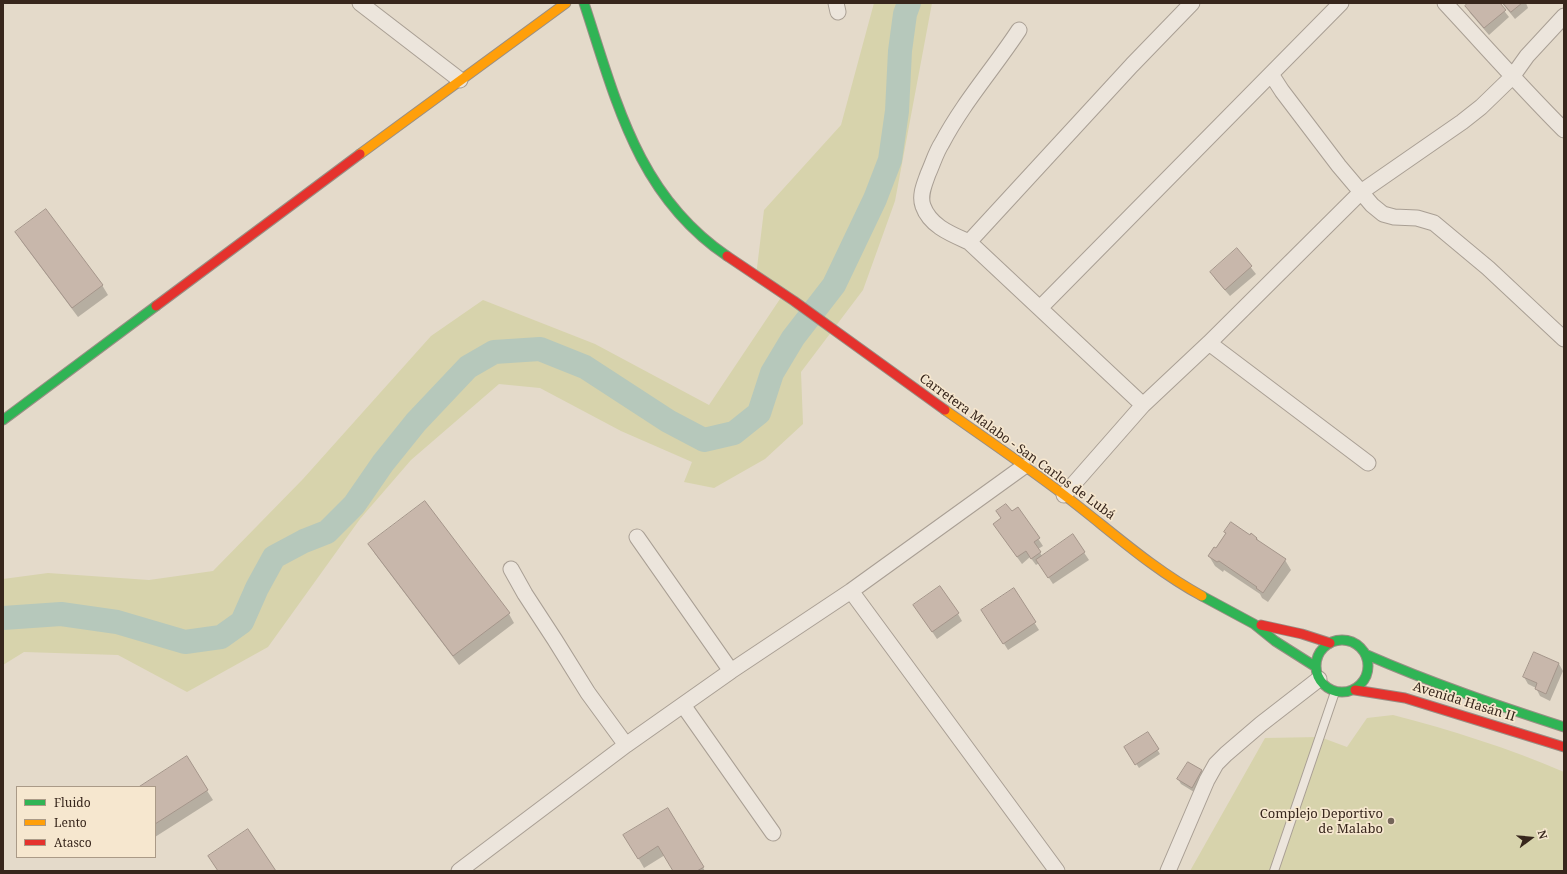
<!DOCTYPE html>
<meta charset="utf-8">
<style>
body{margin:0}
#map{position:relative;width:1567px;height:874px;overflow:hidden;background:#e4daca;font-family:"Noto Serif",serif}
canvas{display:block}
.frame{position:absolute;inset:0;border:4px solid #37261c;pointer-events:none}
.legend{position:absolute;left:16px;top:786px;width:140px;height:72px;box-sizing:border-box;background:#f6e7cf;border:1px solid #aa9a87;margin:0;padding:5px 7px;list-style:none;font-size:12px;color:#37261c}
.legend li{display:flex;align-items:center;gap:8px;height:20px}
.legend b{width:20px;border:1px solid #aa9a87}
.north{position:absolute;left:1511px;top:818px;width:40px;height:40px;-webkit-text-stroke:3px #f6e7cf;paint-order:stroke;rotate:74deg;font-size:11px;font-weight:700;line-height:16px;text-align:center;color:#37261c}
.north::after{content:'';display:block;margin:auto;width:14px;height:18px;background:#37261c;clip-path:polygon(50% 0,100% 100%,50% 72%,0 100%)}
</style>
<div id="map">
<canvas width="1567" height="874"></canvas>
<div class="frame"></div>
<ul class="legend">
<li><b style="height:5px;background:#30b455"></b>Fluido</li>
<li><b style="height:5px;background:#ff9f0a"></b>Lento</li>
<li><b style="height:5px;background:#e5322d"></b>Atasco</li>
</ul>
<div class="north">N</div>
</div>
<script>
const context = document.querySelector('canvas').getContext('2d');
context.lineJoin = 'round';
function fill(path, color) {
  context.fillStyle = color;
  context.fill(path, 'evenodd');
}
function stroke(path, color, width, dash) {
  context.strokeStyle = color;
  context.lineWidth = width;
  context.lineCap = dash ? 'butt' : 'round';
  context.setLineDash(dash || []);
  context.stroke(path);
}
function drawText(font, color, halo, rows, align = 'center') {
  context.font = font + ' "Noto Serif",serif';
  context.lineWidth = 3.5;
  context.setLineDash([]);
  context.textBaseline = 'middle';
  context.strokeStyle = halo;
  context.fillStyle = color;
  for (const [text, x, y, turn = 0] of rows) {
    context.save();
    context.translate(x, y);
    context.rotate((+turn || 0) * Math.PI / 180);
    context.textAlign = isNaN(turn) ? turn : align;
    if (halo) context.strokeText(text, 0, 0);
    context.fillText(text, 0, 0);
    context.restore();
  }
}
fill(new Path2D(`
 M 874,3 L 932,3 L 895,201 L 863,290 L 801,372 L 803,424 L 765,459 L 714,488 L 684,482 L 692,462 L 621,431 L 540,388 L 499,384 L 411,460 L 360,519 L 268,647 L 187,692 L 118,655 L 24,652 L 3,665 L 3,579 L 48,573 L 149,580 L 213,571 L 303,479 L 431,336 L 483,300 L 595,344 L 709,405 L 784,293 L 756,276 L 764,210 L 841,125 Z
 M 1393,715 C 1451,730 1508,748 1564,772 L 1564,871 L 1190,871 L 1265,738 L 1320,737 L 1347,747 L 1367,718 Z`), '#d7d3ac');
fill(new Path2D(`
 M 1470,3 L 1498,3 L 1509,17 L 1489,35 L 1470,13 L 1466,6 Z
 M 1502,3 L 1526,3 L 1528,8 L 1515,19 Z
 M 17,232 L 102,285 L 108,295 L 78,317 L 22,242 Z
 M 1237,250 L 1256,274 L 1230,296 L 1215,279 L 1211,272 Z
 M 1018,508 L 1043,546 L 1038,549 L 1042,556 L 1073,536 L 1089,560 L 1053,584 L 1039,563 L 1036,565 L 1030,557 L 1022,564 L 999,532 L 1012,513 Z
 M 1251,535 L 1257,538 L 1259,542 L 1285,560 L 1291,570 L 1268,602 L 1262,598 L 1260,594 L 1224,570 L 1223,572 L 1215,566 L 1209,556 L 1216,550 Z
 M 370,544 L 509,614 L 514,623 L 459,665 L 375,554 Z
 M 1014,590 L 1039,630 L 1008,650 L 987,617 Z
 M 919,612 L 958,614 L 962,621 L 937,639 Z
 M 1559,664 L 1563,671 L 1550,701 L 1540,696 L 1536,688 L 1528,684 L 1524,677 Z
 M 1147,734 L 1160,754 L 1139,768 L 1126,748 Z
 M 186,758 L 213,800 L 155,837 L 155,787 L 141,787 Z
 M 1188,763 L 1202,771 L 1204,776 L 1194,792 L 1181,784 L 1178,779 Z
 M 668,809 L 705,871 L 674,871 L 665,855 L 644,868 L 625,835 Z`), '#0003');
stroke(new Path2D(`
 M 3,618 L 61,614 L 117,622 L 185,642 L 221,637 L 242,622 L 257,588 L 274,557 L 304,541 L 327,532 L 354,505 L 383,463 L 416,422 L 468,367 L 494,352 L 540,349 L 585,367 L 668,421 L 704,440 L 734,433 L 759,413 L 772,373 L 793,338 L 834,285 L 875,199 L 890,160 L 897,111 L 900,51 L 905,14 L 909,3`), '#b6c8bb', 24);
const building = new Path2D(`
 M 1468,3 L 1500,3 L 1506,10 L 1484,28 L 1465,6 Z
 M 1503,3 L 1522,3 L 1511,12 Z
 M 46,209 L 103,285 L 72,308 L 15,232 Z
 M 1237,248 L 1252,266 L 1225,290 L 1210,272 Z
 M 425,501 L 510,613 L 453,656 L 368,544 Z
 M 1006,504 L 1012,511 L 1018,507 L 1040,538 L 1034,542 L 1041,552 L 1031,559 L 1026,551 L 1017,557 L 993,524 L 1001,518 L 996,511 Z
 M 1231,522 L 1250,535 L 1251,533 L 1257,538 L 1256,539 L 1286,559 L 1263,593 L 1256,588 L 1257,587 L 1219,561 L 1217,562 L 1208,556 L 1214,547 L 1216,548 L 1226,533 L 1224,532 Z
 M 1073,534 L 1085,552 L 1048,578 L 1036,560 Z
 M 940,586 L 959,613 L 932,632 L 913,605 Z
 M 1014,588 L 1036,622 L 1003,644 L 981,610 Z
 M 1534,652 L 1559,663 L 1546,694 L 1535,689 L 1537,683 L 1523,677 Z
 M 1148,732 L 1159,749 L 1135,765 L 1124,747 Z
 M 187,756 L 208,790 L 155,824 L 155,787 L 139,787 Z
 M 1188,762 L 1202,770 L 1192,788 L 1177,779 Z
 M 668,808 L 704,867 L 697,871 L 673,871 L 658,846 L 638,859 L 623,835 Z
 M 248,829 L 276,871 L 218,871 L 208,856 Z`);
fill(building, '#c8b7ab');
stroke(building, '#a4958a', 1);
const lane = new Path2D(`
 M 1274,871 L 1335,692`);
const street = new Path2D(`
 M 360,3 L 460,80
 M 836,3 L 838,12
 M 1445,3 C 1485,46 1523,89 1564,130
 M 1019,30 C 994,68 963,103 942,143 C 936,152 933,163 928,174 C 925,183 919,195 923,206 C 930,226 951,234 969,242 L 1143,405
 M 1271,74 L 1282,91 L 1339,166 L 1372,205 L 1383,214 L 1394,217 L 1417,218 L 1434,223 L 1488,268 L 1564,339
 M 969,242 L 1132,65 L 1192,3
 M 1040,308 L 1341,3
 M 1209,343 L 1368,463
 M 1064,495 L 1143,405 L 1209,343 L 1361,192 L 1462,122 L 1481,107 L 1512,77 L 1527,56 L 1564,16
 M 637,537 L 731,671
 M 511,569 L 525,594 L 555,640 L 588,693 L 626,745
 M 851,591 L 1057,871
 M 683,705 L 773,833
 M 459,871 L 626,745 L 731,671 L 851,591 L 1023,467
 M 1168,871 L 1207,780 L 1216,764 L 1226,754 L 1261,724 L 1319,679`);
const fast = new Path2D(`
 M 584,3 C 616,100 637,195 727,256
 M 3,420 L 156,306
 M 1202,596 L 1254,624 L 1275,641 L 1316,667
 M1316 666a26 26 0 1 1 52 0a26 26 0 1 1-52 0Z
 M 1365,654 C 1431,683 1496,705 1564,727`);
const slow = new Path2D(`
 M 360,154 L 566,3
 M 945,410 C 985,438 1026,466 1064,495 C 1110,530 1152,569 1202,596`);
const jam = new Path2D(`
 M 727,256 L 794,301 L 945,410
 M 156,306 L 360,154
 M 1261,625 L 1302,634 L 1330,643
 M 1355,690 L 1405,698 L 1564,747`);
stroke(lane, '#a99f94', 10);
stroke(street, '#a99f94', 17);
stroke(fast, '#988e84', 11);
stroke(slow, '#988e84', 11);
stroke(jam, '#988e84', 11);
stroke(lane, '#ece5dc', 8);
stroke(street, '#ece5dc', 15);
stroke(fast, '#30b455', 9);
stroke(slow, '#ff9f0a', 9);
stroke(jam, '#e5322d', 9);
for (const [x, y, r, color] of [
 [1391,821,4,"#746559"]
]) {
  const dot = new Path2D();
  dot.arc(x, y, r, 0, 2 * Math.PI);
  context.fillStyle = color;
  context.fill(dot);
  stroke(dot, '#f6e7cf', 1.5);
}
drawText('13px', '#37261c', '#f6e7cf', [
 ["Carretera Malabo - San Carlos de Lubá",1017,447,36],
 ["Avenida Hasán II",1464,702,17]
]);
drawText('13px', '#37261c', '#f6e7cf', [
 ["Complejo Deportivo",1383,814],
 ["de Malabo",1383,829]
], 'right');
</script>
